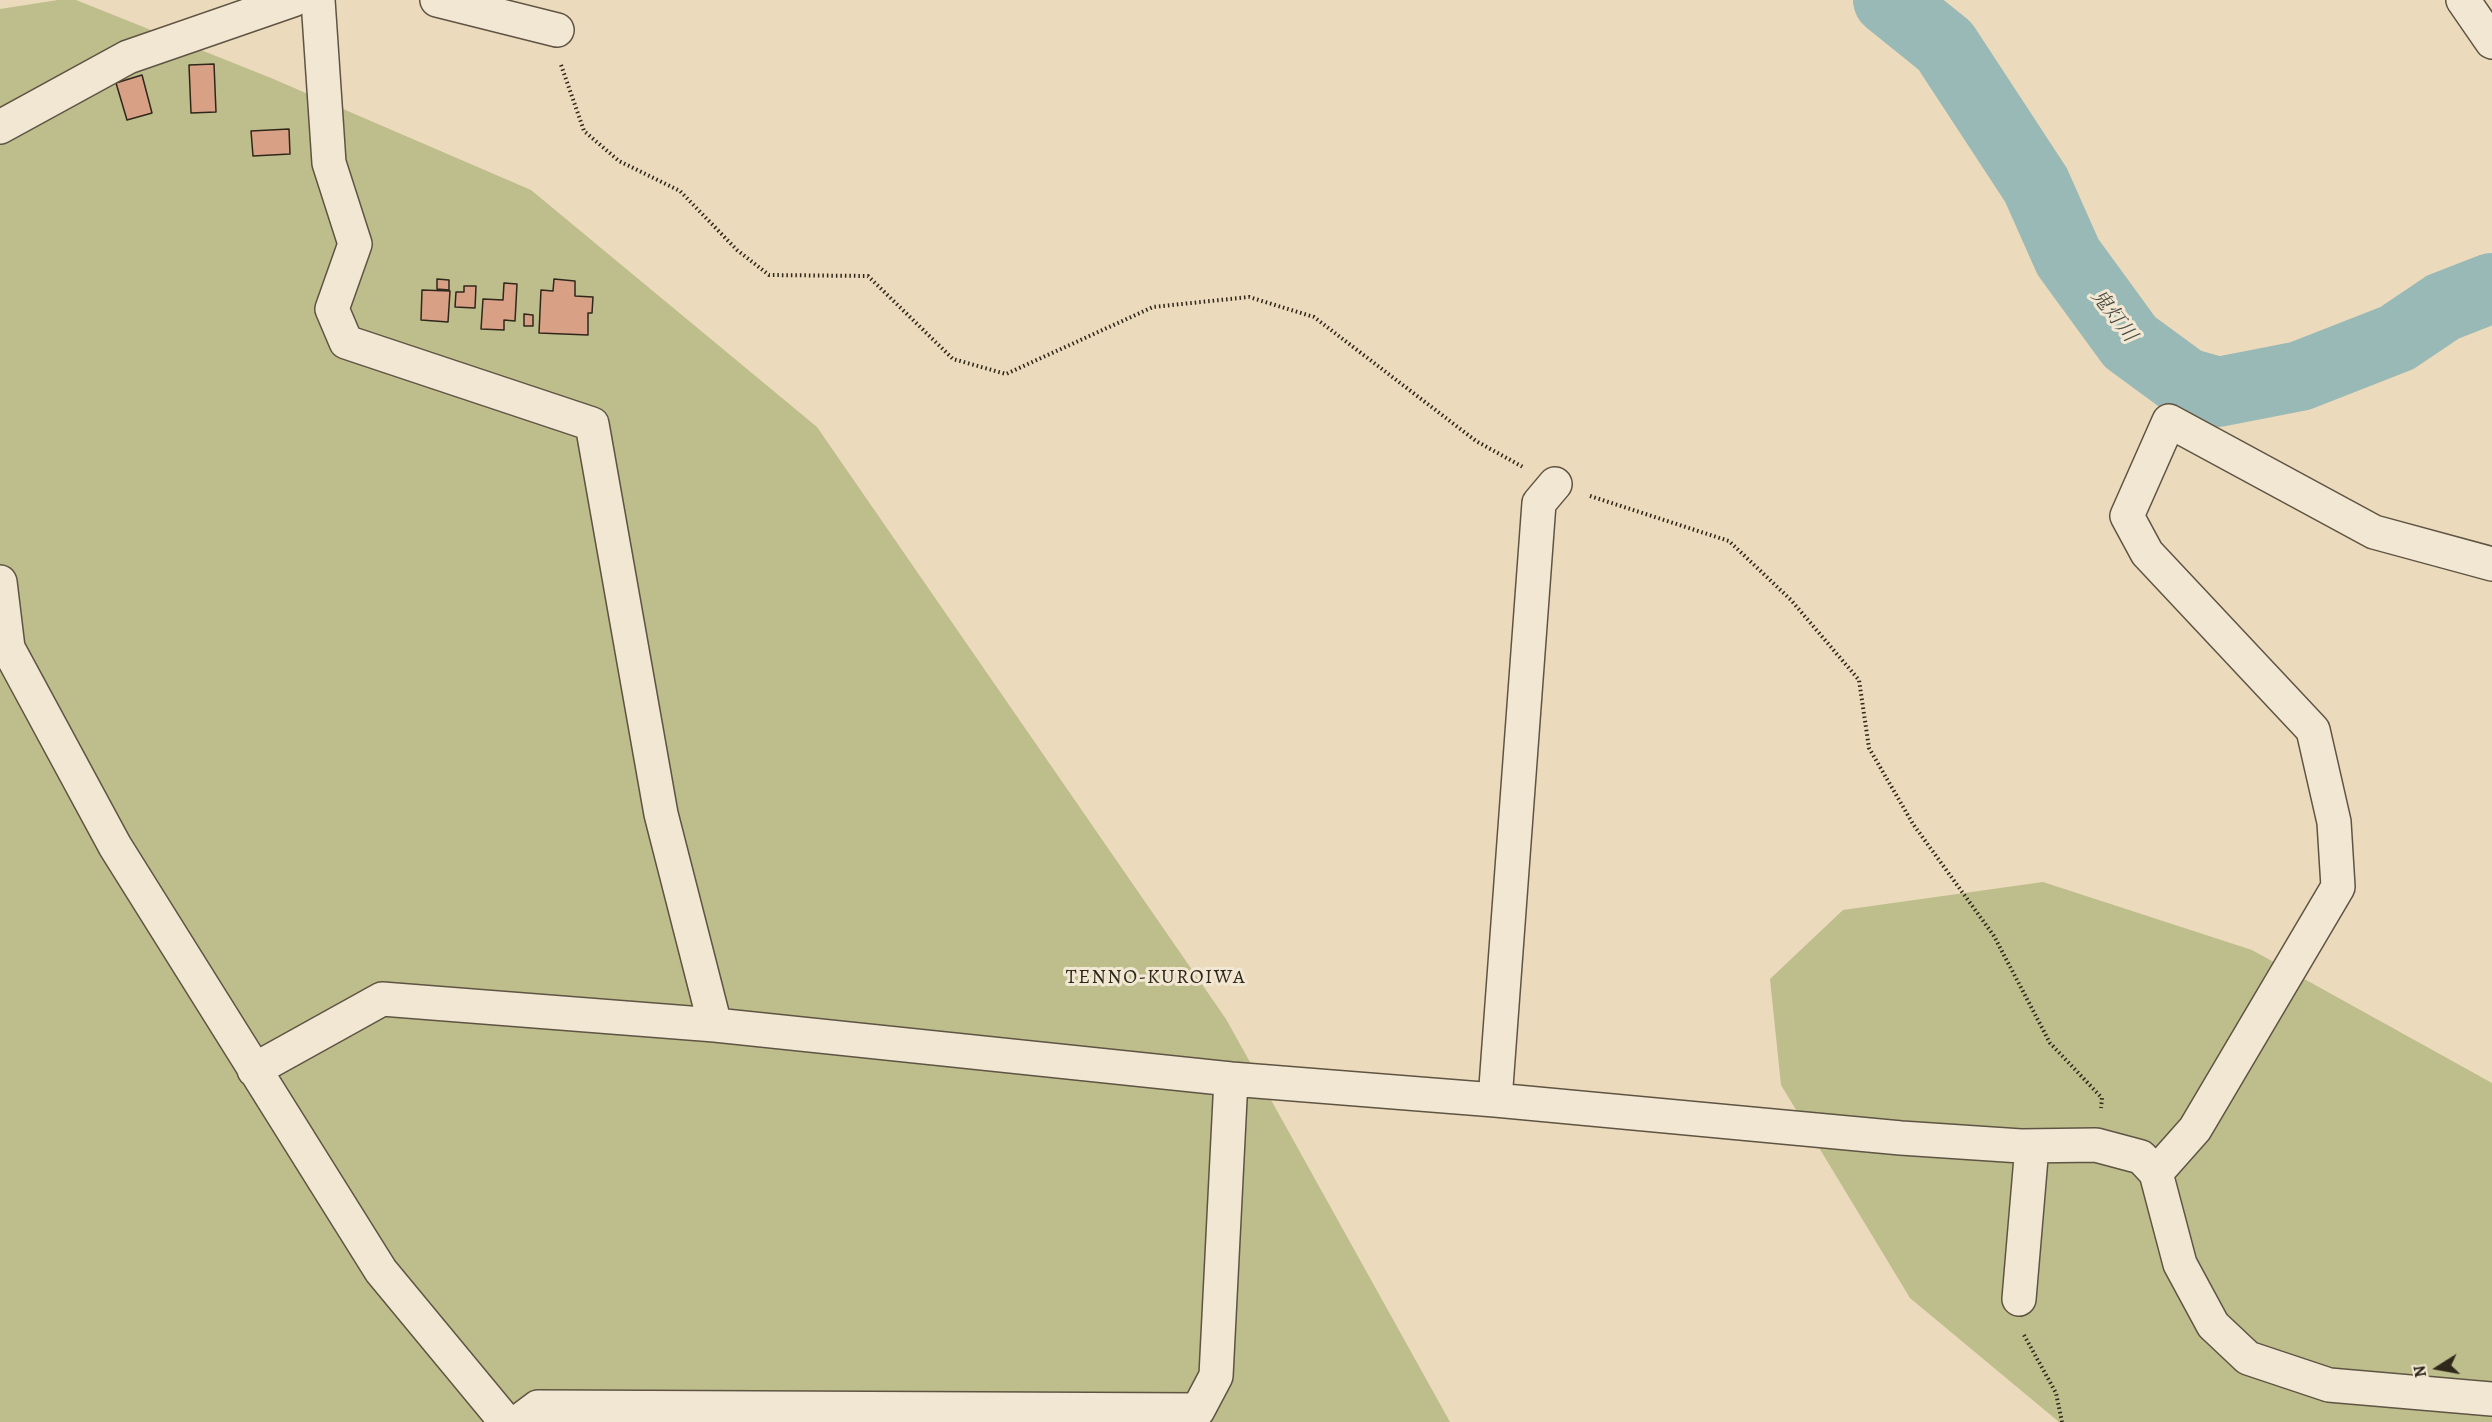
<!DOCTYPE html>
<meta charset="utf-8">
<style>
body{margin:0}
#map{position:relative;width:2492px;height:1422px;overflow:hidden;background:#ebdabb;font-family:Alegreya,serif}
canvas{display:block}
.north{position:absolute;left:2408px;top:1338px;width:60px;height:60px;-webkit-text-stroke:4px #f2e7d3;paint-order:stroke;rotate:259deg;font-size:16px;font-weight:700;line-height:24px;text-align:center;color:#30271b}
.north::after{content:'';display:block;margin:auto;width:21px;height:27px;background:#30271b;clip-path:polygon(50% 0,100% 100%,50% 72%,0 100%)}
</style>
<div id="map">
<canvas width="2492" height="1422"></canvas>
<div class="north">N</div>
</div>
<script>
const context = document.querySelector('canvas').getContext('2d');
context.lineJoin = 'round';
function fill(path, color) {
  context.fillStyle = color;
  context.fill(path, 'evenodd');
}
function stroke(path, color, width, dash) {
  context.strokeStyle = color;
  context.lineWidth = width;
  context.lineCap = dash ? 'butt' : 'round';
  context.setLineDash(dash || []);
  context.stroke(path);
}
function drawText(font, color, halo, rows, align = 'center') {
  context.font = font + ' Alegreya,"Noto Serif JP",serif';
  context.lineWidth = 6;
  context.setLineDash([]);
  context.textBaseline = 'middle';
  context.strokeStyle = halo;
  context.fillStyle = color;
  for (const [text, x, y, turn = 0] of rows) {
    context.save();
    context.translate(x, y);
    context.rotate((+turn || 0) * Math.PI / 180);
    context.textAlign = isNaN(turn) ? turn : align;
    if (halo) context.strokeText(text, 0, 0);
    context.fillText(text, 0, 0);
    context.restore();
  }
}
fill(new Path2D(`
 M 58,0 L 76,0 L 271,78 L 531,190 L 817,427 L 1226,1019 L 1450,1422 L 0,1422 L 0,9 Z
 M 2043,882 L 2252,950 L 2492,1083 L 2492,1422 L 2059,1422 L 1910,1298 L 1781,1085 L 1770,979 L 1843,910 Z`), '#bebd8c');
stroke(new Path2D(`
 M 1888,0 L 1945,46 L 2036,185 L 2068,257 L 2130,342 L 2186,383 L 2218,392 L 2300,376 L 2397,338 L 2443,307 L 2492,288`), '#99b9b7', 70);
const building = new Path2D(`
 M 214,64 L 216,112 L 191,113 L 189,65 Z
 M 142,75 L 152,113 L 127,120 L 116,83 Z
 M 289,129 L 290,154 L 253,156 L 251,131 Z
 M 437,279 L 449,280 L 449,290 L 437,289 Z
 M 554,279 L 575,281 L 575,296 L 593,297 L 592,313 L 588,313 L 588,335 L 539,333 L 541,290 L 553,291 Z
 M 504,283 L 517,284 L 515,321 L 504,320 L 504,330 L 481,329 L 483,299 L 503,300 Z
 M 464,286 L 476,286 L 475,308 L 455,307 L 456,292 L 464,292 Z
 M 422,290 L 450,291 L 448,322 L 421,320 Z
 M 524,314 L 533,315 L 533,326 L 524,326 Z`);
fill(building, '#d8a186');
stroke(building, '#30271b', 1.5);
const minor = new Path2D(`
 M 318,0 L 329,163 L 355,244 L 332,309 L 346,342 L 592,424 L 661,814 L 715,1025
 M 437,0 L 557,30
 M 2463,0 L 2492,42
 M 0,127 L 128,57 L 293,0
 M 0,582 L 8,648 L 115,846 L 381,1271 L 506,1422
 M 254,1070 L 382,999 L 715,1025 L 1231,1079 L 1495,1100 L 1901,1138 L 2021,1146 L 2096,1145 L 2141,1157 L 2156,1173 L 2180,1264 L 2213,1325 L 2248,1358 L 2329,1385 L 2492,1399
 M 1495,1100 L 1539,503 L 1555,484
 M 2156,1173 L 2195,1129 L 2338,887 L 2334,822 L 2313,730 L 2147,553 L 2127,516 L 2169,421 L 2374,532 L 2492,564
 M 2019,1299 L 2032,1146
 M 518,1422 L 538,1407 L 1198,1410 L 1216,1376 L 1231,1079`);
stroke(minor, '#5f5443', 36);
stroke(new Path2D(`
 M 561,65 L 584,131 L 619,161 L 680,191 L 737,250 L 769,275 L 868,276 L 953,359 L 1006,374 L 1153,307 L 1249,297 L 1314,317 L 1476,441 L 1523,467
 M 1590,496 L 1729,541 L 1791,600 L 1859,680 L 1869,748 L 1913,824 L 1994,936 L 2050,1043 L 2102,1098 L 2101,1108
 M 2024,1335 L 2056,1393 L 2062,1422`), '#30271b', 4, [1.5, 3]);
stroke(minor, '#f2e7d3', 33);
drawText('italic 20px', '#4a4c42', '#f2e7d3', [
 ["鬼灯川",2113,316,52]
]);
context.letterSpacing = '1.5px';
drawText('20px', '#30271b', '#f2e7d3', [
 ["TENNO-KUROIWA",1156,978]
]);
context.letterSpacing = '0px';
</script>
